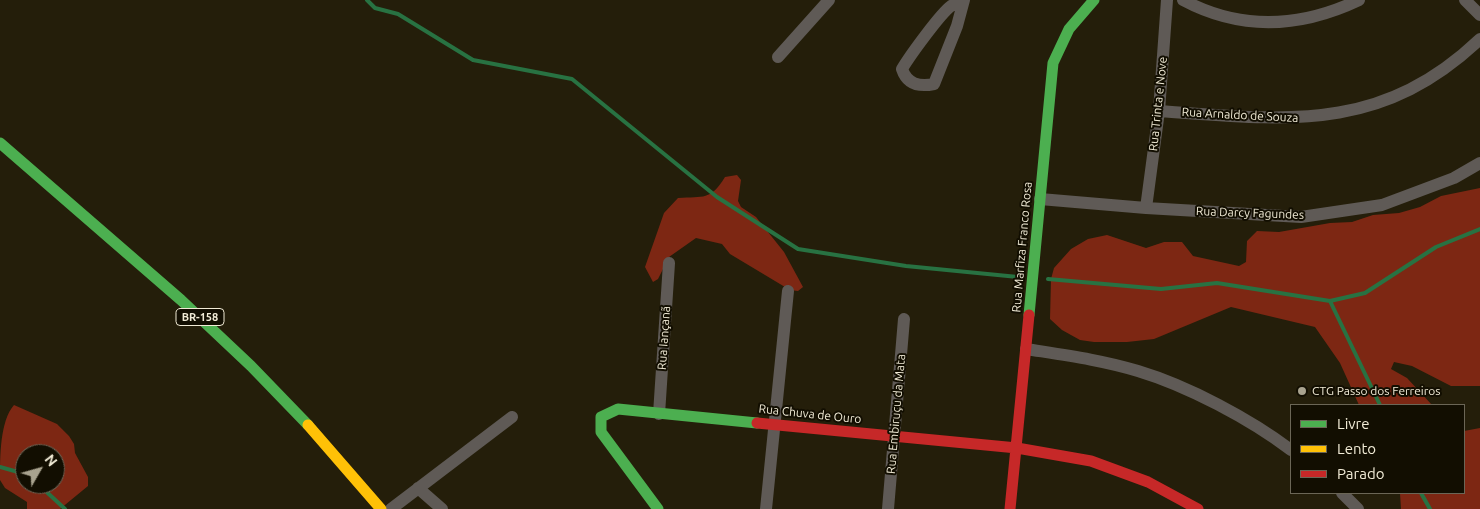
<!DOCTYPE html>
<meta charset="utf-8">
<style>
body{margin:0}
#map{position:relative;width:1480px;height:509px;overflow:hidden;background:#241e0a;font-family:Ubuntu,sans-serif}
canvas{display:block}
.legend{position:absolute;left:1290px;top:404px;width:175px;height:90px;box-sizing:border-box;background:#120e01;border:1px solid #6b6656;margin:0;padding:6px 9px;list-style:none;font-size:15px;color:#f1ebd6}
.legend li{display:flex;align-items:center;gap:10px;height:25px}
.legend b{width:25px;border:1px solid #6b6656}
.north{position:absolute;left:15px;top:444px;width:50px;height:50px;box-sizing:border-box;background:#120e01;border:1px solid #6b6656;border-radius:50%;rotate:52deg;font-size:14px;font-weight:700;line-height:20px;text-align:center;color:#f1ebd6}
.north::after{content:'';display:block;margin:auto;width:18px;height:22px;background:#a9a38f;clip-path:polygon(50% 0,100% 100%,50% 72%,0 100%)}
</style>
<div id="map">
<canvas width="1480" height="509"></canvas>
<ul class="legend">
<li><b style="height:6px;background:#4caf50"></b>Livre</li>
<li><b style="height:6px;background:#ffc107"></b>Lento</li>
<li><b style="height:6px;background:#c62828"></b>Parado</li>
</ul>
<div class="north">N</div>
</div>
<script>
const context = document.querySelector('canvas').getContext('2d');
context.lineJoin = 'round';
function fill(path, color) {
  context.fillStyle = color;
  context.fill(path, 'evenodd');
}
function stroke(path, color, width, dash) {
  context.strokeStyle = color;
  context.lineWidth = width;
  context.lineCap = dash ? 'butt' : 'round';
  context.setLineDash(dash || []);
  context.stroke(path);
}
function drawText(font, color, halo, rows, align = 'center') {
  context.font = font + ' Ubuntu,sans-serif';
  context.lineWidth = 4;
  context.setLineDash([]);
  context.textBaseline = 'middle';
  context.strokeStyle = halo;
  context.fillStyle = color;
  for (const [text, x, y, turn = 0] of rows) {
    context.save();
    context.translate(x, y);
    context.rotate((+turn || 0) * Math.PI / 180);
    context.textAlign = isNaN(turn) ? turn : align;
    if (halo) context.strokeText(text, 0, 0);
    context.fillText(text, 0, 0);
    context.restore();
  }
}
fill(new Path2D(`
 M 737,175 L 741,180 L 738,201 L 741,207 L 756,217 L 784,252 L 803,287 L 798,291 L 790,290 L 730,254 L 722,244 L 696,238 L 669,257 L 658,279 L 653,282 L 645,267 L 664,213 L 678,198 C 704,196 710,201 725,177 Z
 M 1480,188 L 1480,386 L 1451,386 L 1412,366 L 1394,362 L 1391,369 L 1407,378 L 1432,405 L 1359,405 L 1340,363 L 1315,327 L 1231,307 L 1154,339 L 1127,342 L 1094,342 L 1080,340 L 1062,330 L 1050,319 L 1051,279 L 1054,268 L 1071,249 L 1088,239 L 1107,235 L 1146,248 L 1164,242 L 1182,242 L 1193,256 L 1239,266 L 1246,262 L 1247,241 L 1257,231 L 1279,232 L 1330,223 L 1352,222 L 1373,215 L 1399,213 L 1420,207 L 1441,196 Z
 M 14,405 L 57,424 L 69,436 L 74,444 L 75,453 L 88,477 L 88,486 L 60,509 L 27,509 L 27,502 L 5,488 L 0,480 C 0,456 0,421 14,405 ZM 25,454 L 55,454 L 55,484 L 25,484 Z
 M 1480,428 L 1480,509 L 1401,509 L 1400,493 L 1464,493 L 1464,431 Z`), '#7d2713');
stroke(new Path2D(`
 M 367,0 L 375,8 L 398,14 L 473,60 L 572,79 L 717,197 L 798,249 L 906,266 L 1018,277
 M 1048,279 L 1161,289 L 1217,283 L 1330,301 L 1365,293 L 1436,247 L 1480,229
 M 1330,301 L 1380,405
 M 0,467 L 25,474
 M 38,484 L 65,509
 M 1421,493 L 1430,509`), '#287242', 4);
stroke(new Path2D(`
 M 1183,0 C 1241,31 1300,28 1359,0
 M 1465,0 L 1480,15
 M 962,2 C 958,4 954,4 951,6 C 940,14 909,57 902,69 C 907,84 919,87 934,84 L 957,26 L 964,0
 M 778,57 L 829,0
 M 1159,111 C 1285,120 1380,134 1480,39
 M 1040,199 L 1146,208 L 1301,217 L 1382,205 L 1454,178 L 1480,163
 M 1146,208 L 1159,111 L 1167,0
 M 1026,349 C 1064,355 1102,360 1138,371 C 1188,386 1250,419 1291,450
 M 659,414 L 669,263
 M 418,488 L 442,509
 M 1342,493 L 1358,509
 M 391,509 L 512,417
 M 766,509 L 788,291
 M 888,509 L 904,319`), '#5f5a56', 12);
stroke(new Path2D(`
 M 0,143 L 181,300 L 251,366 L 308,425
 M 1029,315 L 1053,63 L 1069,29 L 1094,0
 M 658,509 L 601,432 L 601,417 L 618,409 L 757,423`), '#4caf50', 11);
stroke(new Path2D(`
 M 308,425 L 381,509`), '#ffc107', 11);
stroke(new Path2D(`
 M 757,423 L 1017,448 L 1091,461 L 1148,482 L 1198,509
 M 1010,509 L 1029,315`), '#c62828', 11);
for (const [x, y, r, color] of [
 [1302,391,5,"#a9a38f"]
]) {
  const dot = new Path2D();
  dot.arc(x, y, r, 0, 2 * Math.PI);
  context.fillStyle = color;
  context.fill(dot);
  stroke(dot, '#120e01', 2);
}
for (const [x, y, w] of [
 [200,317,48]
]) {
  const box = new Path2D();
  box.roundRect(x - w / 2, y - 8.5, w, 17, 4);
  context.fillStyle = '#120e01';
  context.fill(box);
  stroke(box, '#f1ebd6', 1);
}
drawText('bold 11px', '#f1ebd6', null, [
 ["BR-158",200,317]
]);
drawText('12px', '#f1ebd6', '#120e01', [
 ["Rua Trinta e Nove",1158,104,-84],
 ["Rua Arnaldo de Souza",1240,115,3],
 ["Rua Darcy Fagundes",1250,213,2],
 ["Rua Marfiza Franco Rosa",1022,247,-85],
 ["Rua Iançanã",664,338,-86],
 ["Rua Chuva de Ouro",810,414,6],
 ["Rua Embiruçu da Mata",896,414,-85]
]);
drawText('12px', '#f1ebd6', '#120e01', [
 ["CTG Passo dos Ferreiros",1312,391]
], 'left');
</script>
